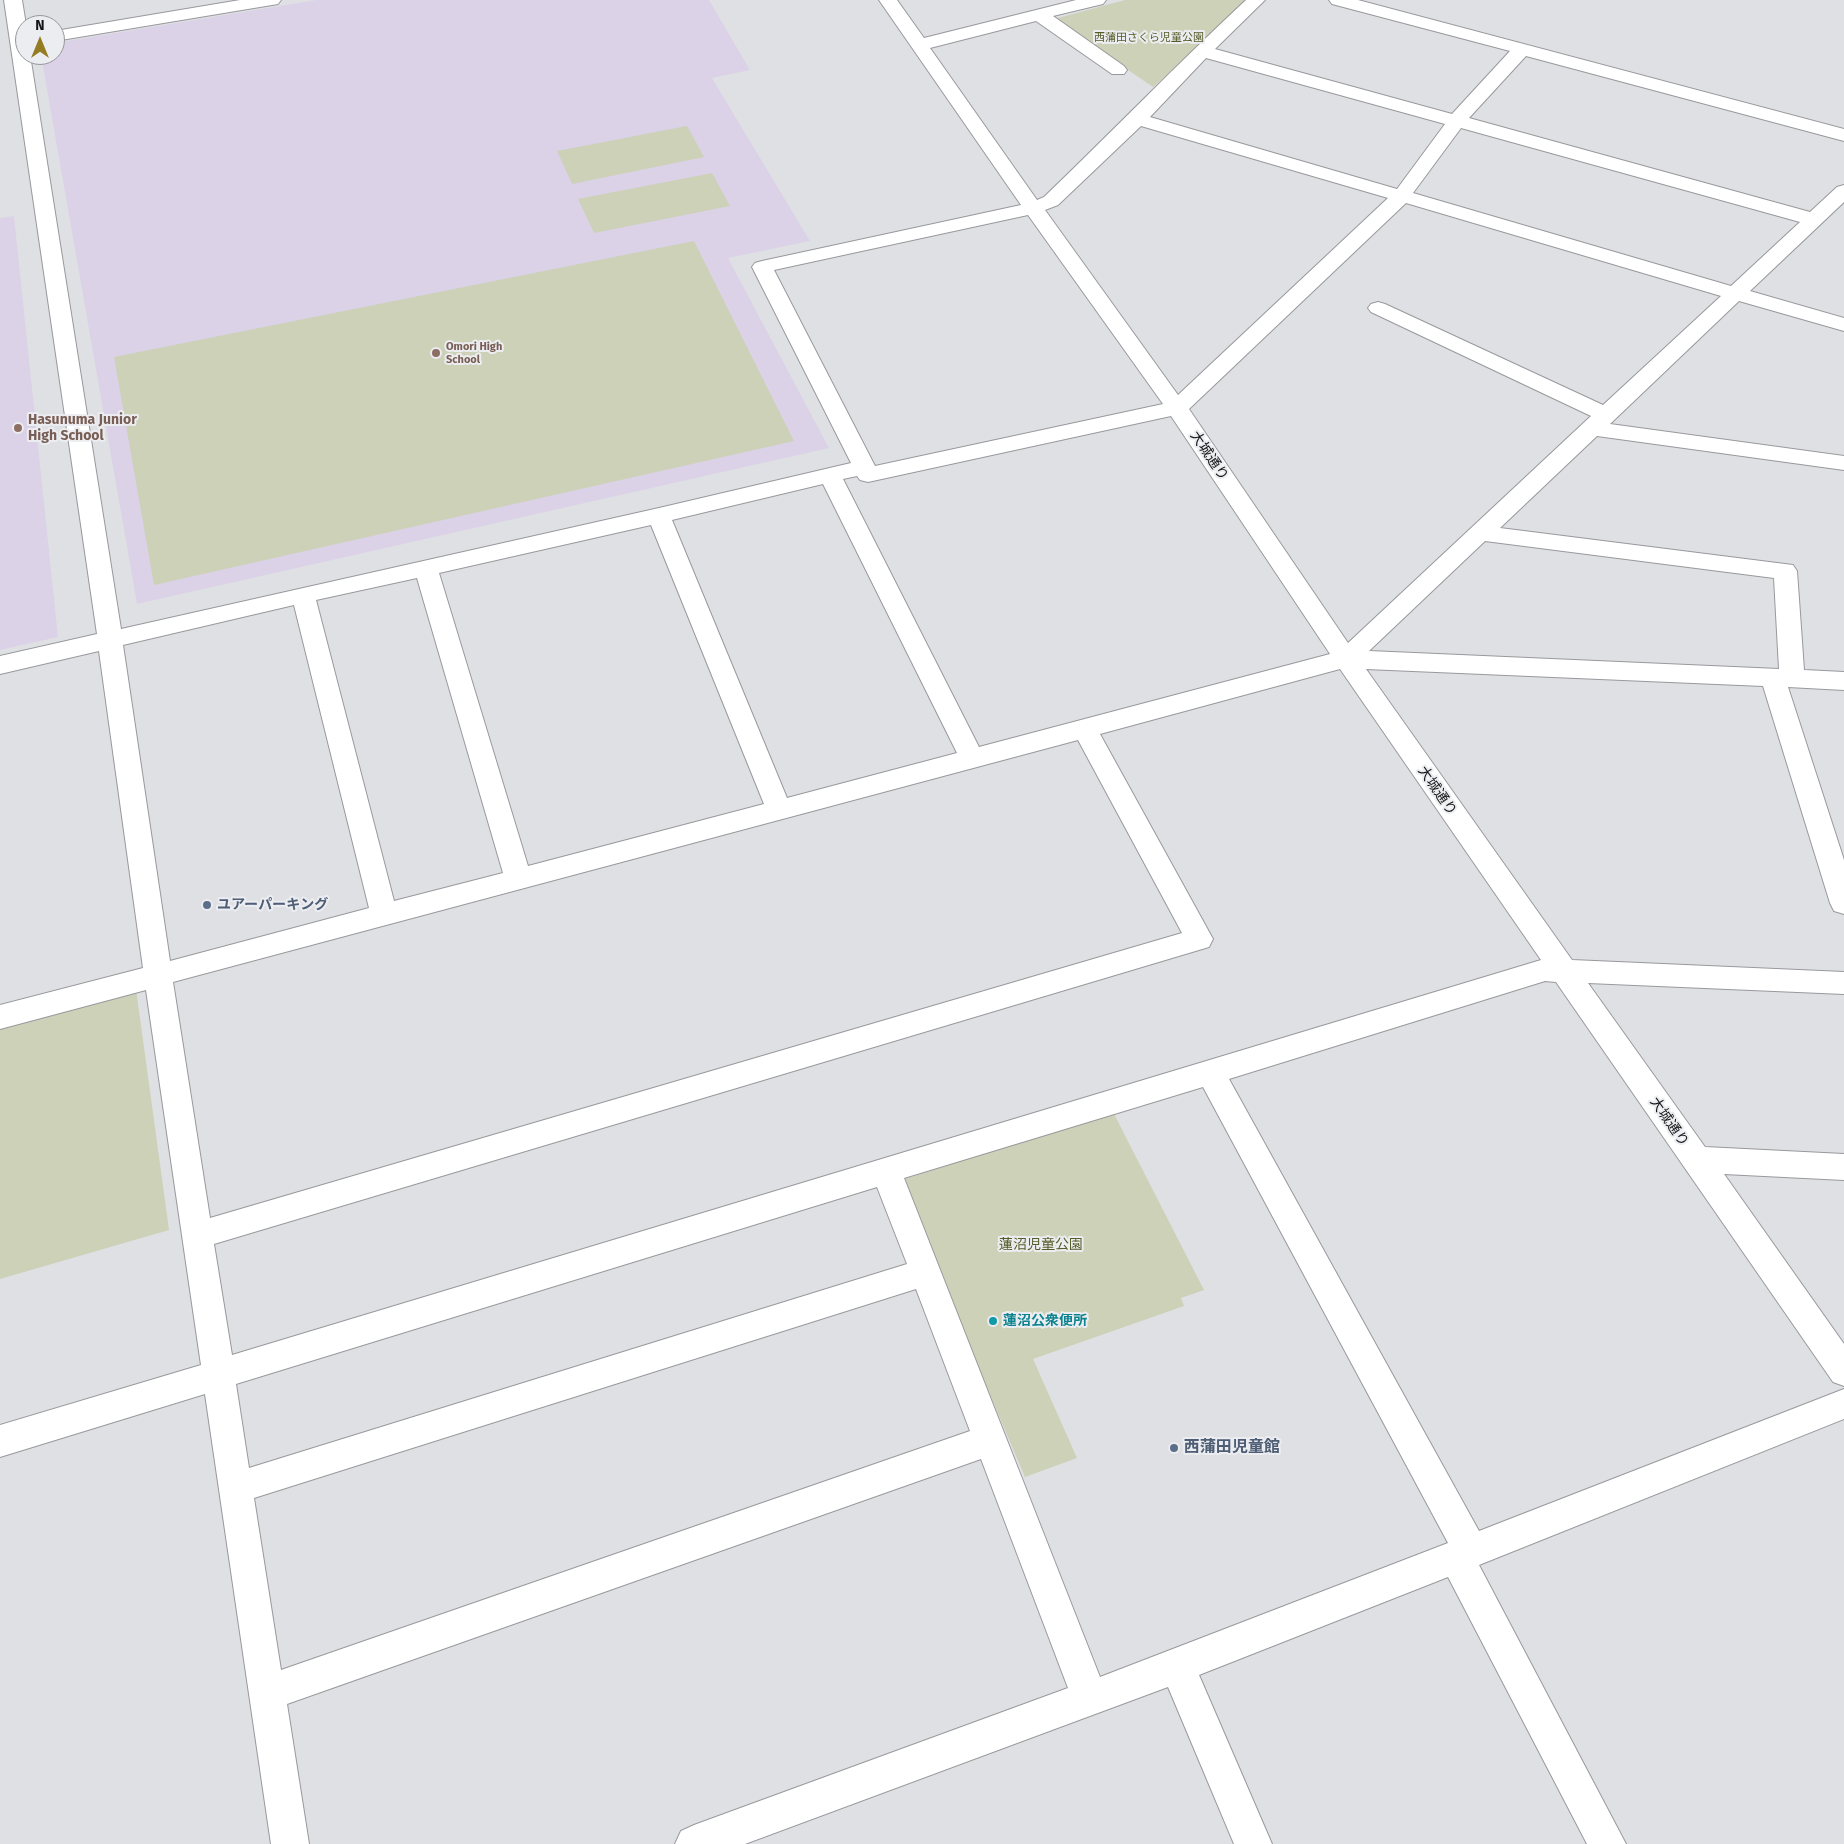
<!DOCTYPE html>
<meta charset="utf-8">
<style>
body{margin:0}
#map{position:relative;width:1844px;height:1844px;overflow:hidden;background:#dfe0e4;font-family:"Fira Sans",sans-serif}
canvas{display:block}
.north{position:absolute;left:15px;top:15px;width:50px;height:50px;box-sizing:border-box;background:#ecedf1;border:1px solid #969799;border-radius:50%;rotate:0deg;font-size:14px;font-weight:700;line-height:20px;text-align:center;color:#141516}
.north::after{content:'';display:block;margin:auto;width:18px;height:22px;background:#957c23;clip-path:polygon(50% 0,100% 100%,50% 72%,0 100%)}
</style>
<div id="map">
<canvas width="1844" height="1844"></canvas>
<div class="north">N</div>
</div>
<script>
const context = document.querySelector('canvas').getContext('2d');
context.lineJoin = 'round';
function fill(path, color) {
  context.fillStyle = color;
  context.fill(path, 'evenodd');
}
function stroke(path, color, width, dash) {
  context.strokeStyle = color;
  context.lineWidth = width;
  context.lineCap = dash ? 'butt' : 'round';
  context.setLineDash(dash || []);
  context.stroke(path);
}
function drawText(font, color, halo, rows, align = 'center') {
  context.font = font + ' "Fira Sans","Noto Sans JP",sans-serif';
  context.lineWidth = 4;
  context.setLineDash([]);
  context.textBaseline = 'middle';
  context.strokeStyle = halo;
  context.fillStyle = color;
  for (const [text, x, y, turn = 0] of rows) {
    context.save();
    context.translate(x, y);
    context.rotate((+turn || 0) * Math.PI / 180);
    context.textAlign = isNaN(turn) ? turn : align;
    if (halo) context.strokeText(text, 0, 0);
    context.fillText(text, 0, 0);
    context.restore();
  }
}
fill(new Path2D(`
 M 316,0 L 709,0 L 750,70 L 712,78 L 810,241 L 728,258 L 829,448 L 137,604 L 41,55 L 55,55 L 55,43 Z
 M 14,216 L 58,637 L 0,650 L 0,218 Z`), '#dbd2e7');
fill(new Path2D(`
 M 1125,0 L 1252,0 L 1153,87 L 1054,19 Z
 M 687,126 L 704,157 L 572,184 L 557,151 Z
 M 712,173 L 730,206 L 594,233 L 578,199 Z
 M 694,241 L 794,441 L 154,585 L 114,357 Z
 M 136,989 L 169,1230 L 0,1279 L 0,1025 Z
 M 1113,1112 L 1204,1290 L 1181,1298 L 1184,1306 L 1033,1359 L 1077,1458 L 1025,1477 L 899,1181 Z`), '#ccd1b8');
const minor = new Path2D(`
 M 4,0 L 22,0 L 26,25 L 25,55 L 30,55 L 121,629 L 659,508 L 851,463 L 752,267 L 755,263 L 762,261 L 1021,205 L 879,0 L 897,0 L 924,38 L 1076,0 L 1106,0 L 1103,4 L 1053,16 L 1124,66 L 1127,70 L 1124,74 L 1112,74 L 1036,21 L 930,48 L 1037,200 L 1044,197 C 1112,132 1177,64 1246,0 L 1265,0 L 1215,49 L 1452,114 L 1510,51 L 1332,4 L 1329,0 L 1358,0 L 1844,129 L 1844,141 L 1526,56 L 1469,118 L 1810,212 L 1837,187 L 1844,185 L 1844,202 L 1750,291 L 1844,318 L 1844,331 L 1739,301 L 1610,424 L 1844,456 L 1844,470 L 1597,436 L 1500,528 L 1793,565 L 1797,571 L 1804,670 L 1844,672 L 1844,690 L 1788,687 L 1844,860 L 1844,914 L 1834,911 L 1830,903 L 1763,686 L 1366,669 L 1572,960 L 1844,972 L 1844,994 L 1588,983 L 1705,1147 L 1844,1154 L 1844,1180 L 1724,1174 L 1844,1344 L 1844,1386 L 1833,1382 L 1556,982 L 1545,981 L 1229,1079 L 1479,1531 L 1844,1389 L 1844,1419 L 1479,1565 L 1626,1844 L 1587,1844 L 1448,1577 L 1199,1675 L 1272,1844 L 1234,1844 L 1168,1687 L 745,1844 L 675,1844 L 681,1831 L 694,1825 L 1068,1688 L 981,1459 L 287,1704 L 309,1844 L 271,1844 L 205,1394 L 0,1457 L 0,1425 L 201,1365 L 146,990 L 0,1029 L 0,1005 L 143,968 L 99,651 L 0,674 L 0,656 L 97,634 ZM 1206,58 L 1445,124 L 1397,189 L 1150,117 ZM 1141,126 L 1388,198 L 1178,395 L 1045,210 L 1058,205 ZM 1461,128 L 1800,222 L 1731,286 L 1413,193 ZM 1406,203 L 1721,296 L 1603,405 L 1385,304 L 1378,302 L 1371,304 L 1368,308 L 1371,312 L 1591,416 L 1348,643 L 1189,409 ZM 1028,215 L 1163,404 L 875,466 L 774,270 ZM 1171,416 L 1330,654 L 979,747 L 843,479 L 857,476 L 860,480 L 868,482 ZM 823,484 L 957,753 L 787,798 L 672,520 ZM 651,525 L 764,804 L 528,866 L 439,573 ZM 1485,541 L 1774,578 L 1779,669 L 1369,651 ZM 417,578 L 503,873 L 394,901 L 316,600 ZM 294,605 L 369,908 L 170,961 L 123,645 ZM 1340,669 L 1541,960 L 232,1355 L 214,1244 L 1209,947 L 1213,939 L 1100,734 ZM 1078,740 L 1182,933 L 210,1218 L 173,982 ZM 1203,1087 L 1448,1543 L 1100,1677 L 904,1178 ZM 877,1187 L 907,1264 L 249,1468 L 236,1384 ZM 916,1289 L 970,1431 L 281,1670 L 254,1498 Z
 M 240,0 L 281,0 L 278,4 L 272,5 L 55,41 L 55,31 Z`);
stroke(minor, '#98999c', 2);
fill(minor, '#fff');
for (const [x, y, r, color] of [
 [436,353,5,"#8d6e63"],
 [18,428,5,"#8d6e63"],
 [207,905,5,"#5c6f8a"],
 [993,1321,5,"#0f9aa8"],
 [1174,1448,5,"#5c6f8a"]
]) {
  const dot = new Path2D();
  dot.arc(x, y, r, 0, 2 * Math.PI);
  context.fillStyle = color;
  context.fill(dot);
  stroke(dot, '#ecedf1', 2);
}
drawText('11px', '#565d28', '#ecedf1', [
 ["西蒲田さくら児童公園",1149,38]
]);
drawText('bold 11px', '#785e54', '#ecedf1', [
 ["Omori High",446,347],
 ["School",446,360]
], 'left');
drawText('bold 14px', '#785e54', '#ecedf1', [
 ["Hasunuma Junior",28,420],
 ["High School",28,436]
], 'left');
drawText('14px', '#141516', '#ecedf1', [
 ["大城通り",1209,456,56],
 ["大城通り",1437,791,55],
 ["大城通り",1669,1122,55]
]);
drawText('bold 14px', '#4e5e75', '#ecedf1', [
 ["ユアーパーキング",217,905]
], 'left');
drawText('14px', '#565d28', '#ecedf1', [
 ["蓮沼児童公園",1041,1245]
]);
drawText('bold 14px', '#0d838f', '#ecedf1', [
 ["蓮沼公衆便所",1003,1321]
], 'left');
drawText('bold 16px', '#4e5e75', '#ecedf1', [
 ["西蒲田児童館",1184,1448]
], 'left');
</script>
